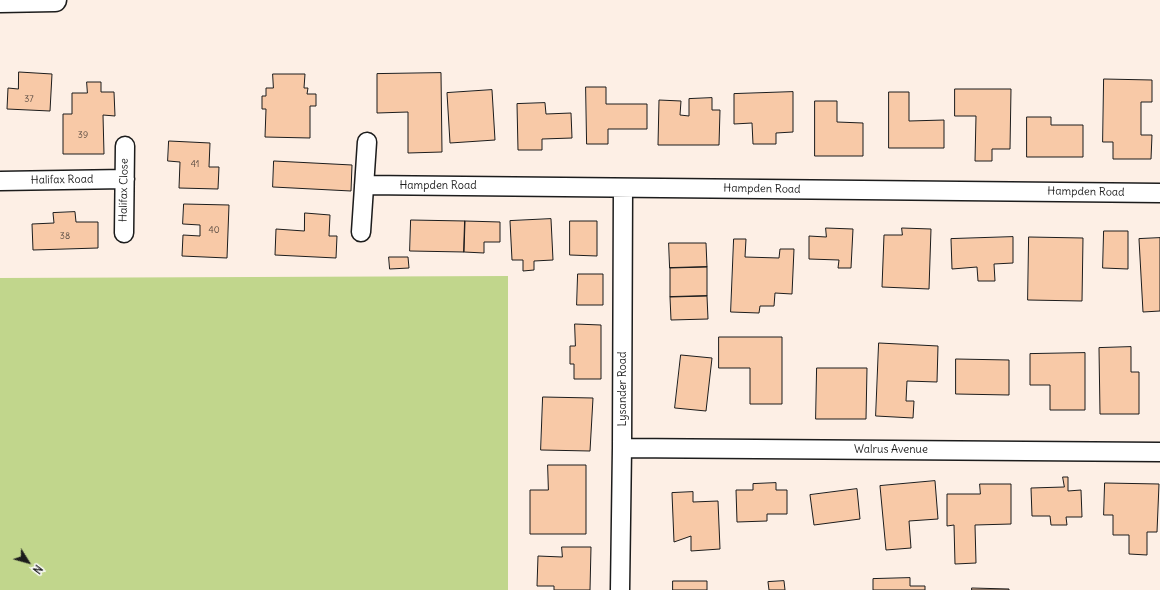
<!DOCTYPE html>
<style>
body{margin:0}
#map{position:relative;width:1160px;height:590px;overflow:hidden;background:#fdefe5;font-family:Delius,sans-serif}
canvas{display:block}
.north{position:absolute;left:8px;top:542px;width:40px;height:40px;-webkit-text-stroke:3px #fff;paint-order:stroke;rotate:127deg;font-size:11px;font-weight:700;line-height:16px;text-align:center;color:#1c1c1c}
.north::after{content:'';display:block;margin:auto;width:14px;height:18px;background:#1c1c1c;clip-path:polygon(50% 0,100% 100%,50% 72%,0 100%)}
</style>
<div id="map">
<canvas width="1160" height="590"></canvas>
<div class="north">N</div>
</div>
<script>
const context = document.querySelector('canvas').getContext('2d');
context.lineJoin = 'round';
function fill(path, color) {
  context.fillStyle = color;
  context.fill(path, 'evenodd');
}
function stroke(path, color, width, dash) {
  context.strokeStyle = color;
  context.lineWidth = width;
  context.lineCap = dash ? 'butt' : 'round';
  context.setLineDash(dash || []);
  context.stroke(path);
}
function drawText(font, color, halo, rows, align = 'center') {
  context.font = font + ' Delius,sans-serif';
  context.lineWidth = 3;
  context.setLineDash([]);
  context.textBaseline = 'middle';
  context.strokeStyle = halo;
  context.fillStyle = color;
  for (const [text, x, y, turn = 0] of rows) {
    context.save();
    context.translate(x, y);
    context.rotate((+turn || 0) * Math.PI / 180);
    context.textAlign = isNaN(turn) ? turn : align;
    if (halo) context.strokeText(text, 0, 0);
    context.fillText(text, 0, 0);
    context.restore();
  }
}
fill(new Path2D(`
 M 508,276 L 508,590 L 0,590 L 0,278 Z`), '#c1d68c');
const building = new Path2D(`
 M 19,72 L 52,74 L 50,111 L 7,109 L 8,88 L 18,89 Z
 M 441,73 L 442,152 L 408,153 L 408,112 L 377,113 L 377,74 Z
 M 273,74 L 305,74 L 304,88 L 308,88 L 307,94 L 316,94 L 316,106 L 310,106 L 310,138 L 265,137 L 266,109 L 262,109 L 262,96 L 266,96 L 266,88 L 273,88 Z
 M 1104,79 L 1152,80 L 1152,102 L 1141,102 L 1141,135 L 1152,135 L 1151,159 L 1113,159 L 1113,142 L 1103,142 Z
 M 87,82 L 101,82 L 101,92 L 114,92 L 115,116 L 103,115 L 104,154 L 63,154 L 63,114 L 72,114 L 72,93 L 87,93 Z
 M 586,87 L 606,87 L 606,104 L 647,104 L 647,129 L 608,129 L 608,144 L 587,144 Z
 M 955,89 L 1011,89 L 1010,149 L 992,149 L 992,161 L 975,161 L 976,116 L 955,116 Z
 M 492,90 L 495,140 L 450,143 L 447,93 Z
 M 793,92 L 793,132 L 776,133 L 776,144 L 753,144 L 752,123 L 734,124 L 734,94 Z
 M 889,92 L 909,92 L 909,121 L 944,120 L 944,148 L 889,148 Z
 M 712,98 L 712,110 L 720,110 L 719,145 L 658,145 L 659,100 L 681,101 L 680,115 L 689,116 L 689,99 Z
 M 815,101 L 837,101 L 837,122 L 863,123 L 863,156 L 815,156 Z
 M 545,103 L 546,114 L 571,113 L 572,138 L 542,139 L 542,150 L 518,150 L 517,104 Z
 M 1027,117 L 1051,117 L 1051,125 L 1083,125 L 1083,157 L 1027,157 Z
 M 169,141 L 210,143 L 209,167 L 219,167 L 218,189 L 179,188 L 180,162 L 168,161 Z
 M 274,161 L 352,165 L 351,191 L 273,187 Z
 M 184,204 L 229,205 L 227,258 L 182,256 L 183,235 L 200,236 L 200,225 L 183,224 Z
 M 75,212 L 76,222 L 98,222 L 98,248 L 33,250 L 32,224 L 54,223 L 53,213 Z
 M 305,213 L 330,215 L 329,236 L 337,236 L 336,258 L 275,255 L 276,229 L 304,231 Z
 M 551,219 L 553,260 L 534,261 L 534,270 L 523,271 L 523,260 L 512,260 L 510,221 Z
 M 411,220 L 465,221 L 464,252 L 410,251 Z
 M 465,221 L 500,222 L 500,242 L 484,242 L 484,253 L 464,252 Z
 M 570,221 L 597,221 L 597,256 L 570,255 Z
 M 826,228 L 853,229 L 851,268 L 838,268 L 839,260 L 809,259 L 809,236 L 826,237 Z
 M 902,228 L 931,229 L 929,289 L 882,287 L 884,235 L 902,235 Z
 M 1104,231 L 1128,231 L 1128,269 L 1103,268 Z
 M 1013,237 L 1013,263 L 994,264 L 995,281 L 978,281 L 977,267 L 952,269 L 951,239 Z
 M 1029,237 L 1083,238 L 1082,301 L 1028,300 Z
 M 1160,238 L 1160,311 L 1143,312 L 1139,239 Z
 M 734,239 L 746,239 L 745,257 L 779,258 L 780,249 L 794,249 L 792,294 L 775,293 L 774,306 L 760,306 L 759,313 L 731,312 Z
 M 669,243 L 706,243 L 707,267 L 670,268 Z
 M 389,257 L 408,257 L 409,268 L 390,269 Z
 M 707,267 L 707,296 L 670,297 L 670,268 Z
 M 578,274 L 603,274 L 603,305 L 577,305 Z
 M 707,296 L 708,319 L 671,320 L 670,297 Z
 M 575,324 L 601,325 L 601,379 L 574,379 L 574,364 L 570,364 L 570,346 L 575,346 Z
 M 719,337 L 782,337 L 782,404 L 750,404 L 750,368 L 719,368 Z
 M 879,343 L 938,346 L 937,382 L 907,381 L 906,401 L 914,401 L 913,418 L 876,416 Z
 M 1131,347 L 1131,372 L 1139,372 L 1139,414 L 1100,414 L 1099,348 Z
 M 1085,353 L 1085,410 L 1050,410 L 1050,385 L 1030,385 L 1030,354 Z
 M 681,355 L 712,358 L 706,411 L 675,408 Z
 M 956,359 L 1009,360 L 1009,395 L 956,394 Z
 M 817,368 L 867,368 L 866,419 L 816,419 Z
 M 543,397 L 593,398 L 590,451 L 541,450 Z
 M 548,465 L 586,465 L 586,534 L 530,534 L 530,490 L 548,490 Z
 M 1063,477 L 1068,477 L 1068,491 L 1081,490 L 1082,517 L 1066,517 L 1067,525 L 1051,525 L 1050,516 L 1032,516 L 1031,488 L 1064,487 Z
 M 935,481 L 938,519 L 909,521 L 911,548 L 886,550 L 880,486 Z
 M 776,483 L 776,490 L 787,490 L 787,514 L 767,514 L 767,521 L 737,522 L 736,490 L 753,490 L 753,484 Z
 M 1105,483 L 1159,484 L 1157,532 L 1147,532 L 1147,555 L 1129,554 L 1129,535 L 1113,535 L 1113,515 L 1104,515 Z
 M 980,484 L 1011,484 L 1011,524 L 975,525 L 976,563 L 955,564 L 954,525 L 947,526 L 947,494 L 980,494 Z
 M 857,489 L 860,519 L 814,525 L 810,495 Z
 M 693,492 L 693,502 L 718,501 L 720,549 L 691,551 L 691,536 L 674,542 L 672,493 Z
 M 562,547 L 591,547 L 590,590 L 554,590 L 554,586 L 537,586 L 538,556 L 562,557 Z
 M 910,578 L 910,586 L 925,586 L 925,590 L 873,590 L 873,579 Z
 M 673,581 L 707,581 L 707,590 L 673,590 Z
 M 784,581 L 785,590 L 769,590 L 768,582 Z
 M 972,588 L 1009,589 L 1009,590 L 972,590 Z`);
fill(building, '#f8c9a7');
stroke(building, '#1c1c1c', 1);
const street = new Path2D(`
 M 0,181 L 125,179
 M 364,185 L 1160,193
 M 361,232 L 367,142
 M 124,233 L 125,146
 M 622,448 L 1160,452
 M 620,590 L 622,448 L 623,188`);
const secondary = new Path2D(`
 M 0,1 L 55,0`);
stroke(street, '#1c1c1c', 21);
stroke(secondary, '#1c1c1c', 25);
stroke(street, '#fff', 18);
stroke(secondary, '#fff', 22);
drawText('9px', '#53473f', null, [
 ["37",29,99],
 ["39",83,135],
 ["41",195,164],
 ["40",214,230],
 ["38",65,236]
]);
drawText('11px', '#1c1c1c', '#fff', [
 ["Halifax Road",62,180,-1],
 ["Hampden Road",438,186],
 ["Hampden Road",762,189,1],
 ["Halifax Close",124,190,-89],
 ["Hampden Road",1086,192,1],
 ["Lysander Road",623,389,-90],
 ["Walrus Avenue",891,450]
]);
</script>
